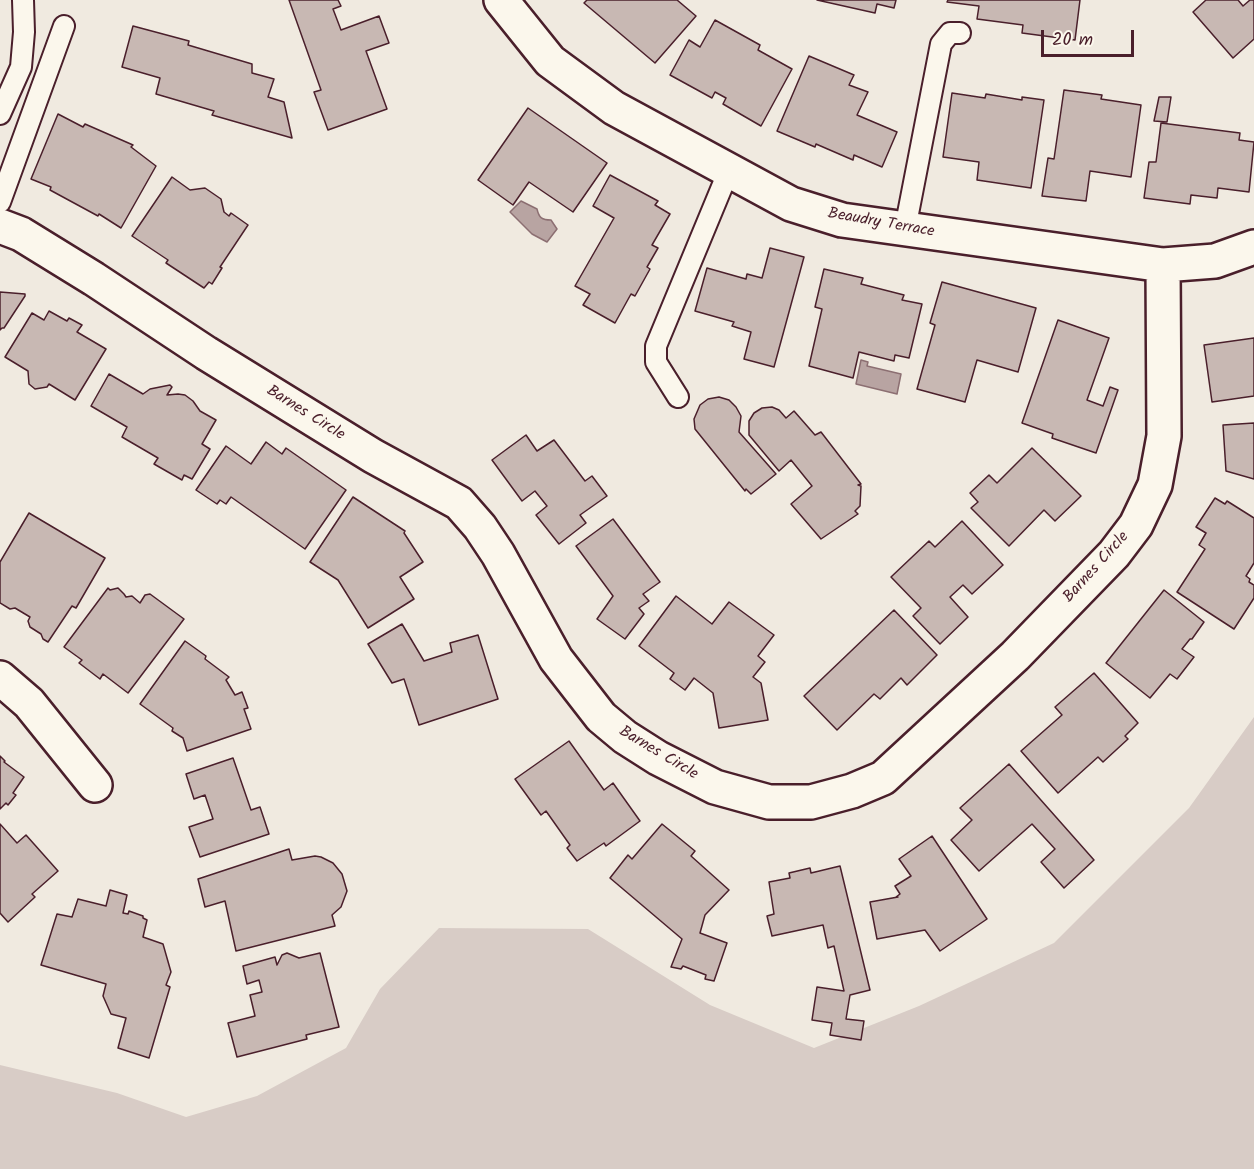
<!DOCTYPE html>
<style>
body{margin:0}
#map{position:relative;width:1254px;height:1169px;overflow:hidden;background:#f0eae0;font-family:Kalam,sans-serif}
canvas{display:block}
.scale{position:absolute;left:1041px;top:30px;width:93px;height:27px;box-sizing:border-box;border:3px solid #4a1f2b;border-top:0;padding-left:8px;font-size:18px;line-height:21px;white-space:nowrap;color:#4a1f2b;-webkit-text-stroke:4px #fbf7ec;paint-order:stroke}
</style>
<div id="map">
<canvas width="1254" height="1169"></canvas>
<div class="scale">20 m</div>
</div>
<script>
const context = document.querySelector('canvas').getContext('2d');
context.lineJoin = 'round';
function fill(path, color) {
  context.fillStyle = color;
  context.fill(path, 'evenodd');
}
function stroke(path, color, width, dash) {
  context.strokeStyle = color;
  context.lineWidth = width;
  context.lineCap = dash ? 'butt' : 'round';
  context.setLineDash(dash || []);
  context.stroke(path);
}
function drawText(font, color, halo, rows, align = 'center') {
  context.font = font + ' Kalam,sans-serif';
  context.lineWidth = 4.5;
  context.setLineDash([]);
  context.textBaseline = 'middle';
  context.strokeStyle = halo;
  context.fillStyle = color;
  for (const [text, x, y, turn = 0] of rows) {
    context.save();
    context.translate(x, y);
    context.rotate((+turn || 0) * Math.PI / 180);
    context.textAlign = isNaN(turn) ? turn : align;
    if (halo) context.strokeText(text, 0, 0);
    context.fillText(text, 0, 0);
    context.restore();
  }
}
fill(new Path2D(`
 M 1254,717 L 1254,1169 L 0,1169 L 0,1065 L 117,1093 L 186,1117 L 257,1096 L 346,1048 L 380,989 L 439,928 L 588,929 L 710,1005 L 814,1048 L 919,1006 L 1054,943 L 1189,808 Z`), '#d8ccc6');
const water = new Path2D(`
 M 521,201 L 537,209 C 539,218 542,220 551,220 L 557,229 L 547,242 L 532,234 L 510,212 Z
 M 861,360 L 868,362 L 867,366 L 901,374 L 897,394 L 856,384 Z`);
fill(water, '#b8a4a2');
stroke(water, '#8c6f72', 1.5);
const building = new Path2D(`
 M 289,0 L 338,0 L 341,6 L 333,9 L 341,30 L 379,16 L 389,43 L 366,51 L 387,109 L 328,130 L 314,92 L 321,90 Z
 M 587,0 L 677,0 L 696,16 L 655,63 L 584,3 Z
 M 817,0 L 896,0 L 894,8 L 877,4 L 875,13 Z
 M 948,0 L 1080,0 L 1075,40 L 1022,33 L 1023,25 L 977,19 L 979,6 L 947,2 Z
 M 1206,0 L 1238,0 L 1243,6 L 1250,0 L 1254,0 L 1254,39 L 1233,58 L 1193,12 Z
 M 715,20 L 760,45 L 758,50 L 792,69 L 761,126 L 723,104 L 726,98 L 715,92 L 712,98 L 670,75 L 689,40 L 700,47 Z
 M 133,26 L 189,41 L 188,45 L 252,64 L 252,73 L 274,79 L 268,97 L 284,102 L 292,138 L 212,115 L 214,111 L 156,94 L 160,78 L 122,67 Z
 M 809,56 L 854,75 L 849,85 L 868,92 L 857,115 L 897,132 L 882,167 L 854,155 L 853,160 L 816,144 L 815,147 L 777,131 Z
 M 1064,90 L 1102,95 L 1101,99 L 1141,105 L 1131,177 L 1090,171 L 1086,201 L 1042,196 L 1048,158 L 1054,159 Z
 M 952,93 L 985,98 L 986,94 L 1022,100 L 1022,97 L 1044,100 L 1031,188 L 977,180 L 979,162 L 943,157 Z
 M 1159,97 L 1171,97 L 1167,122 L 1154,121 Z
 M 528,108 L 607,163 L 573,212 L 529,182 L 513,205 L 478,180 Z
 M 58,114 L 83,127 L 85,124 L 133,145 L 131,147 L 156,166 L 121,228 L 99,214 L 98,216 L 50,190 L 51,187 L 31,179 Z
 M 1161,123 L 1240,133 L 1239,140 L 1254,142 L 1249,192 L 1218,188 L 1217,198 L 1191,195 L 1190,204 L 1144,198 L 1149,162 L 1156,162 Z
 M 610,175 L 658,201 L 655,205 L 670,214 L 652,245 L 658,248 L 647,267 L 650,269 L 635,296 L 631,294 L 615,323 L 583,305 L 590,294 L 575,286 L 614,218 L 593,206 Z
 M 172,177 L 190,190 L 205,188 L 221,199 L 224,212 L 229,216 L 231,213 L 248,225 L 220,267 L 222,268 L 212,284 L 209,282 L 204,288 L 166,263 L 168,260 L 132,236 Z
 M 770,248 L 804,257 L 774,367 L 744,359 L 751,332 L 732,326 L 734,322 L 695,311 L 707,268 L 746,279 L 747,274 L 762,278 Z
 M 824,269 L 863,278 L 861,284 L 904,295 L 902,300 L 922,304 L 909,358 L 895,355 L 894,361 L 859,352 L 853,378 L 809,366 L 822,309 L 815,307 Z
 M 942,282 L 1036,308 L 1018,372 L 977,360 L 965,402 L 917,389 L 935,325 L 930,323 Z
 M 0,292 L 25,294 L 25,296 L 4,328 L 2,328 L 0,330 Z
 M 49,311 L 67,321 L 69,318 L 82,325 L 77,332 L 106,349 L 75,400 L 49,384 L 47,387 L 35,389 L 29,384 L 28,371 L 5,357 L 32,313 L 44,320 Z
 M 1058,320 L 1109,338 L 1087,400 L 1103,406 L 1110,387 L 1118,390 L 1096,453 L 1052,438 L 1053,434 L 1022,423 Z
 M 1254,338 L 1254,396 L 1212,402 L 1204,345 Z
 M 109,374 L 143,394 L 150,389 L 170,385 L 172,387 L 167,395 L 178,394 L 185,395 L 193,401 L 200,411 L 216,420 L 202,444 L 210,449 L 192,479 L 184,475 L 182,480 L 154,464 L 158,458 L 122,437 L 127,427 L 91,406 Z
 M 719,397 L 729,400 L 736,407 L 741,416 L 739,432 L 776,474 L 751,494 L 746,489 L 745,491 L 695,429 L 694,419 L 700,405 L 708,399 Z
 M 772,407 L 779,410 L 786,418 L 794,411 L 815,435 L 821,432 L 861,484 L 858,485 L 861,486 L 860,506 L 855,511 L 858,514 L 821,539 L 791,504 L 812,486 L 791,460 L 779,471 L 749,435 L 749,421 L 754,413 L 762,408 Z
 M 1254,423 L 1254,479 L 1226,471 L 1223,425 Z
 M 526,435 L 537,451 L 554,440 L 585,481 L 592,476 L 607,496 L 580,515 L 586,523 L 559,544 L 536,515 L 547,506 L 535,491 L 522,501 L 492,460 Z
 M 266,442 L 282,454 L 286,448 L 346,490 L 305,549 L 231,497 L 226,504 L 220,500 L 217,504 L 196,490 L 226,446 L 251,464 Z
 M 1032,448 L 1081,496 L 1055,521 L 1044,510 L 1009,546 L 971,508 L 978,502 L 970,493 L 989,475 L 997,483 Z
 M 353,497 L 405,531 L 404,533 L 423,562 L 400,577 L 414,599 L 368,628 L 338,580 L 310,562 Z
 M 1215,498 L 1225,504 L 1227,501 L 1254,518 L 1254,563 L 1246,576 L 1250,579 L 1249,582 L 1254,585 L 1254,598 L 1234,629 L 1177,592 L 1205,549 L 1199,545 L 1206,533 L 1196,527 Z
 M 29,513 L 105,558 L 76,608 L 72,606 L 48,642 L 43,639 L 41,634 L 30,627 L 28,621 L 30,617 L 15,608 L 10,609 L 0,603 L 0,562 Z
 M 613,519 L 660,582 L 643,594 L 649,601 L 639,608 L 644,614 L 625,639 L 597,619 L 613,596 L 576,546 Z
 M 962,521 L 1003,565 L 972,594 L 963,585 L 950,597 L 968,617 L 940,644 L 913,616 L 921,608 L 891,577 L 929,541 L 935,547 Z
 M 108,588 L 110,590 L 118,588 L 124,594 L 126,597 L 132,596 L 140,603 L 145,595 L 150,594 L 184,619 L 128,693 L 103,674 L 100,679 L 79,663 L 82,660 L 64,647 Z
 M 1164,590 L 1204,622 L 1192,639 L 1190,639 L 1182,649 L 1194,657 L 1177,679 L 1170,674 L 1150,698 L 1106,663 Z
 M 676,596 L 712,624 L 729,602 L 774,635 L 758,656 L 765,662 L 753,677 L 761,683 L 768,720 L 719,728 L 713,693 L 694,678 L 685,690 L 670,679 L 674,673 L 639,646 Z
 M 894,610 L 937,655 L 907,685 L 901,678 L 880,699 L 874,694 L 837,730 L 804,696 Z
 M 402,624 L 424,661 L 452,652 L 450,643 L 478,635 L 498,699 L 419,725 L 404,679 L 392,683 L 368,644 Z
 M 185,641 L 206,656 L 205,659 L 229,677 L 226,680 L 235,695 L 242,692 L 248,708 L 244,709 L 251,729 L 187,751 L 183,738 L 172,731 L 173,728 L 140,704 Z
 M 1094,673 L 1138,723 L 1125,736 L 1128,739 L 1103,762 L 1098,757 L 1058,793 L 1021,751 L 1062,715 L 1055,707 Z
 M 569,741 L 604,790 L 613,783 L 640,821 L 606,846 L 604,843 L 577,861 L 567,848 L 570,845 L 546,811 L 541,815 L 515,779 Z
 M 0,756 L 5,761 L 4,762 L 24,777 L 13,793 L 16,795 L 8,805 L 6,803 L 0,809 Z
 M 233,758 L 251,810 L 260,807 L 269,834 L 200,857 L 189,827 L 213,819 L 205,795 L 194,799 L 186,774 Z
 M 1009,764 L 1094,860 L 1064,888 L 1041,862 L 1055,849 L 1032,824 L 979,871 L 951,840 L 972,820 L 960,808 Z
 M 0,824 L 17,843 L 26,835 L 58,871 L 32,894 L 35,897 L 8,922 L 0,913 Z
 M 662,824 L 695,851 L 691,856 L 729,890 L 705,915 L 700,933 L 727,943 L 714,981 L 705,979 L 706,975 L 683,966 L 681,969 L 671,967 L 682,939 L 610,878 L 628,855 L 632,859 Z
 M 932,836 L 987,919 L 940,951 L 925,930 L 877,939 L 870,902 L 898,897 L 896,897 L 900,894 L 895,886 L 911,876 L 899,859 Z
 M 289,849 L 292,860 L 315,856 L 321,857 L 333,863 L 342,874 L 347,891 L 341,907 L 332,915 L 335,926 L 236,951 L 225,901 L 205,907 L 198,879 Z
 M 840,866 L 870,990 L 850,995 L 846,1019 L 864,1021 L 861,1040 L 830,1035 L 832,1023 L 812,1020 L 817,987 L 844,991 L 834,946 L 828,948 L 823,925 L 772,936 L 767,916 L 774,914 L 769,882 L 790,878 L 789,873 L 810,868 L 811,873 Z
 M 110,890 L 127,895 L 123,913 L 128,914 L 129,911 L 143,916 L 143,918 L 147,920 L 143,937 L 163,944 L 171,972 L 166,985 L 170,987 L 149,1058 L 118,1048 L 126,1018 L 111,1014 L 103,996 L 106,984 L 41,965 L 57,914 L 72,917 L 78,899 L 106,906 Z
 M 287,953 L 299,958 L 320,953 L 339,1027 L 306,1035 L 307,1039 L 237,1057 L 228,1023 L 255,1016 L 250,995 L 262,992 L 259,980 L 247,984 L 243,966 L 275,957 L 277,965 L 282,955 Z`);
fill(building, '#c8b8b3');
stroke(building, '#4a1f2b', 1.5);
const service = new Path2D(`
 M 0,114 L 21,67 L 24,32 L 23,0
 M 0,202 L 64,26
 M 905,229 L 941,44 L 950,33 L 960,33
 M 678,397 L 656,362 L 656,346 L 729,170`);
const minor = new Path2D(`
 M 501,0 L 550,61 L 614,108 L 791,204 L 842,220 L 1163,265 L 1215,261 L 1254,247
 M 0,226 L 21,234 L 94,279 L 206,353 L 373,456 L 459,503 L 480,527 L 498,554 L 556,659 L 601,717 L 625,737 L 658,758 L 715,787 L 769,802 L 811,802 L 852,791 L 883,778 L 1015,656 L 1114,554 L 1136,525 L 1155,485 L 1164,436 L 1163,265
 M 0,678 L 29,703 L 95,785`);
stroke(service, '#4a1f2b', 24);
stroke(minor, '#4a1f2b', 38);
stroke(service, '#fbf7ec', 20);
stroke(minor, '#fbf7ec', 33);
drawText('16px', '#4a1f2b', '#fbf7ec', [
 ["Beaudry Terrace",881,224,10],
 ["Barnes Circle",305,414,32],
 ["Barnes Circle",1097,568,-48],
 ["Barnes Circle",658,754,31]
]);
</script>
